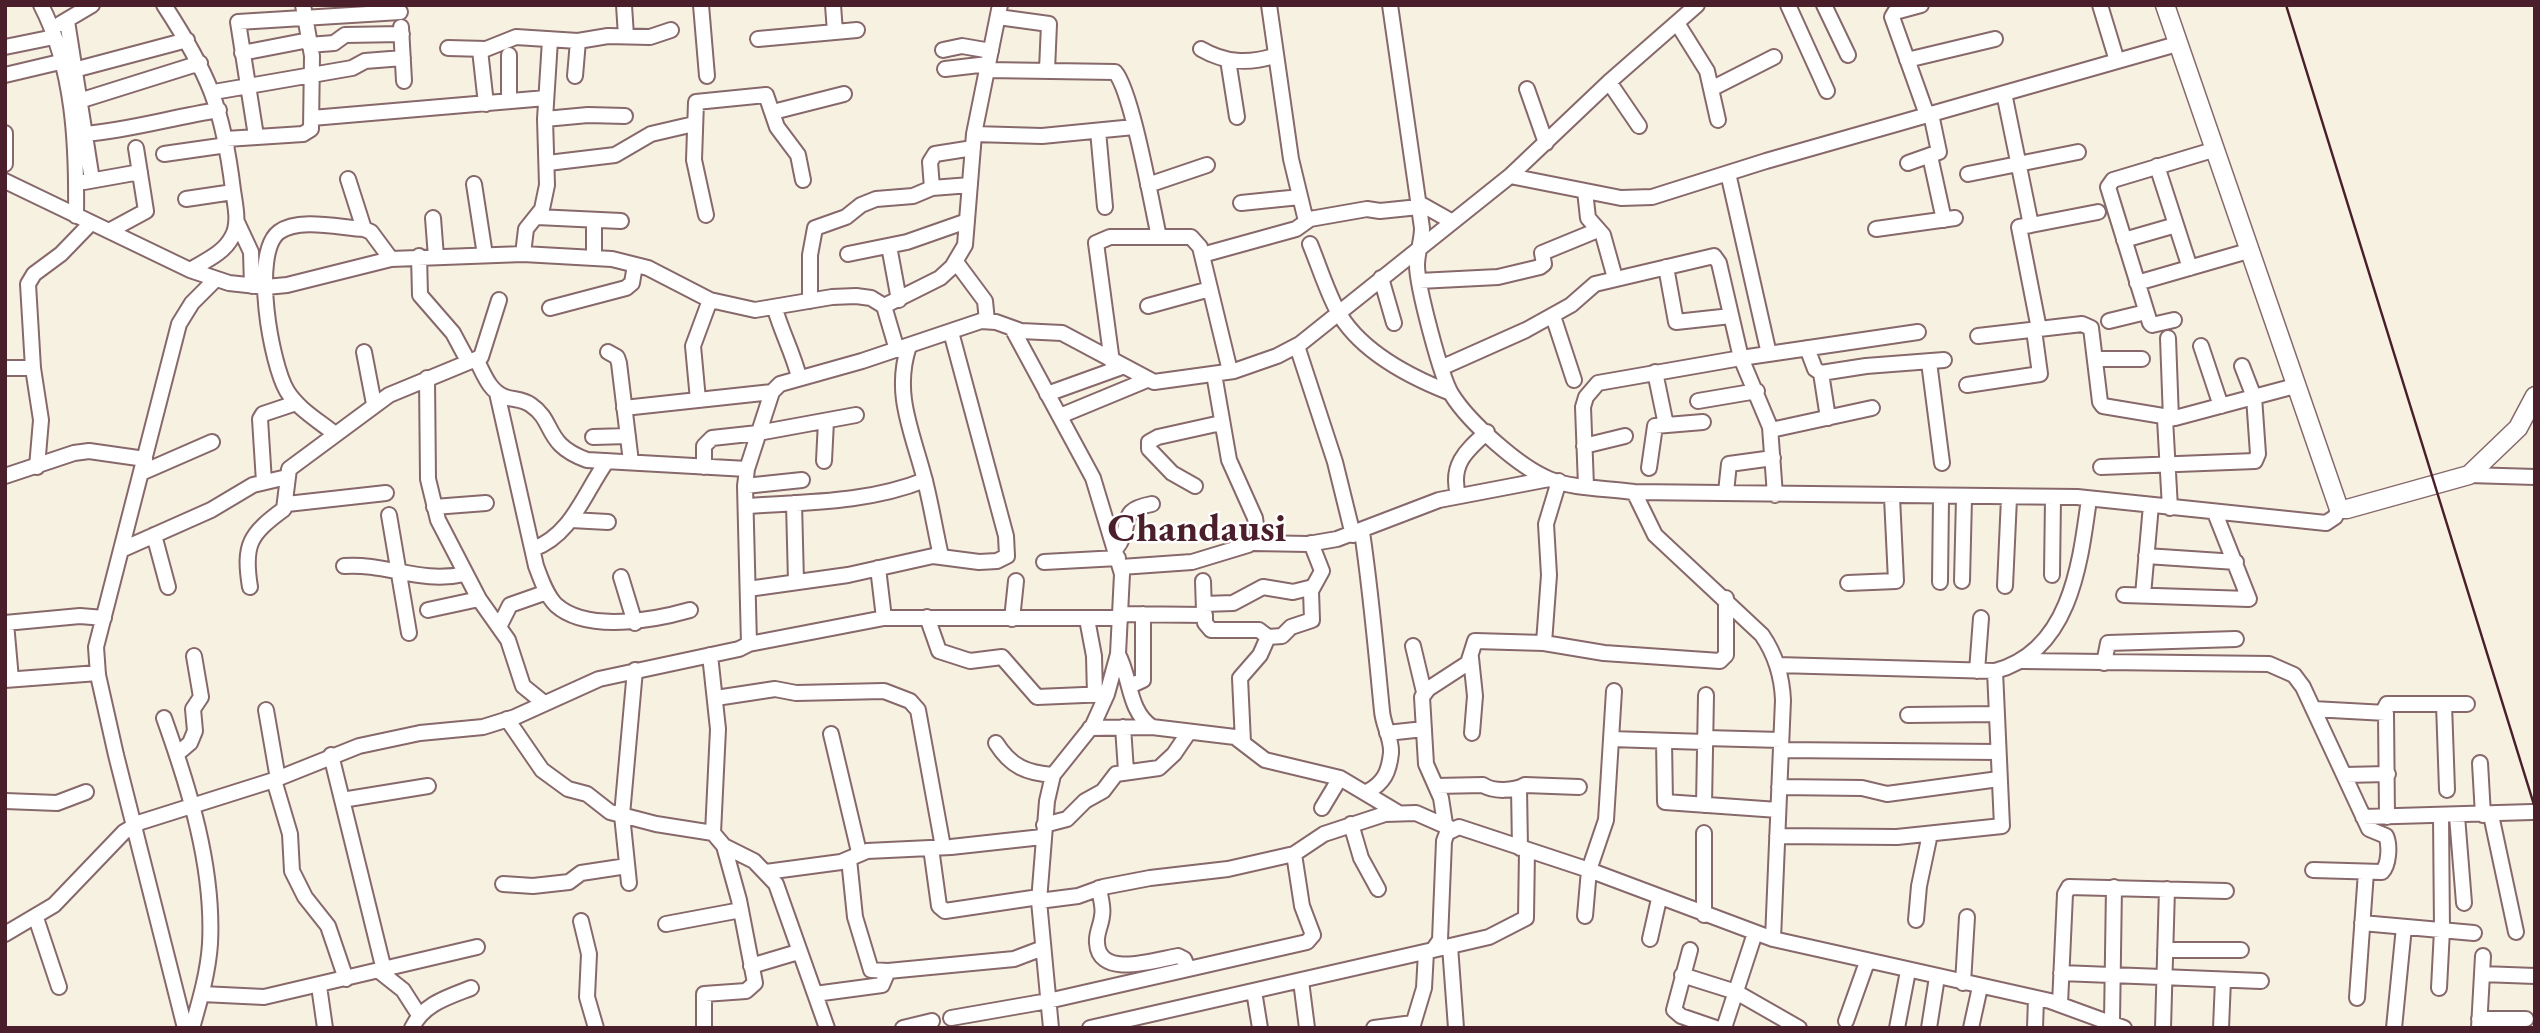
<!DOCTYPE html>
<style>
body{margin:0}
#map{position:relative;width:2540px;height:1033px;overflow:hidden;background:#f7f1e1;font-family:"EB Garamond",serif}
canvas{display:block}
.frame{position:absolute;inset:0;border:7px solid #4a1f2b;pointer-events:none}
</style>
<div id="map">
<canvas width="2540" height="1033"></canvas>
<div class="frame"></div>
</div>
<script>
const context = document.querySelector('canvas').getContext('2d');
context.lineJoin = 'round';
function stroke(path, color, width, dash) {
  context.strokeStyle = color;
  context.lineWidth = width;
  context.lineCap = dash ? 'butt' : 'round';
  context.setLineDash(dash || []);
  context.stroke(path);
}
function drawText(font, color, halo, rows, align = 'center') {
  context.font = font + ' "EB Garamond",serif';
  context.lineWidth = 5;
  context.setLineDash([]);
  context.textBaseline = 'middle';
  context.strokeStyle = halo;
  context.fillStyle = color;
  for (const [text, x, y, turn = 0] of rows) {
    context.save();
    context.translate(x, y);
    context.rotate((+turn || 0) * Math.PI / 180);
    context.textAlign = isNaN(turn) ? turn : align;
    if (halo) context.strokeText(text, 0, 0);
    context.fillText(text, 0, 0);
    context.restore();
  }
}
const minor = new Path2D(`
 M 41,5 C 74,69 77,145 76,216
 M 164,5 C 209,74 223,108 233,190 C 235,205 240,223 232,237 C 224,253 205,261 190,270
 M 624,5 L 626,36
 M 701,5 L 707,76
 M 833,5 L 835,32
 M 1269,5 L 1291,159 L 1306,221
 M 1390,5 L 1422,228 C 1422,241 1417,253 1417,265 C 1417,286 1441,378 1452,395 C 1469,422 1519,467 1549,479 C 1574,489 1607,488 1634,492 L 2077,497 L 2326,523 L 2335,517 L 2339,509
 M 1788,5 L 1827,91
 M 1824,5 L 1848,55
 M 1921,5 L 1895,12 L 1892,17 L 1927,115
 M 2100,5 L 2117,61
 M 998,17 L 1049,24 L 1047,70
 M 67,21 L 92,180
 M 1677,23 L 1707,71 L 1718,120
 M 60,24 L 92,5
 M 401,27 L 404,81
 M 758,39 L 857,30
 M 309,45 L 334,43 L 345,35 L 402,34
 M 5,47 L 54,37
 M 448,48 L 486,49 L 516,37 L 578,41 L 608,36 L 650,37 L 671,30
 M 1201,49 C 1225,63 1248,64 1274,56
 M 480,50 L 486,104
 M 943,50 L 962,46 L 991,51
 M 242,53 L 309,40
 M 509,55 L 509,101
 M 1228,60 L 1237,117
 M 1907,60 L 1995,39
 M 945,69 L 988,64
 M 74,70 L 187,40
 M 987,70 L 1115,72 C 1132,91 1152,206 1159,237
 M 5,75 L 60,62
 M 575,76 L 578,41
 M 1609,82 L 1639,126
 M 1527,89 L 1546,143
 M 1711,89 L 1774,57
 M 214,92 L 352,68 L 365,61 L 403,58
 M 2004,93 L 2031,225 L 2019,227 L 2039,329 L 2082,324 L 2091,328 L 2100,402 L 2103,406 L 2175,418 L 2295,386
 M 79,101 L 200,63
 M 773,112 L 844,94
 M 312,118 L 546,98
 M 545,119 L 588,115 L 625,116
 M 1098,131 L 1105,207
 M 5,133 L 5,164
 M 85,134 C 131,130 173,117 219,110
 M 974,134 L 1042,136 L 1134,127
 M 256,136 L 238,22 L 400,12
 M 226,139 L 303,134 L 311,129 L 312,56 L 303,5
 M 164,154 L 227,145
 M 1930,156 L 1944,220
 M 548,163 L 615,155 L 651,134 L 694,124
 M 1908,163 L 1939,152 L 1931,114
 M 2157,166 L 2190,268
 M 1728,173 L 1769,354
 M 1968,174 L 2078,152
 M 1510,176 L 1621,198 L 1652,197 L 1766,161 L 2177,44
 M 348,179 L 364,229
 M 5,181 L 190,270 L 229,283 L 266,287 L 287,285 L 391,259 L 523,254 L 612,259 L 648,268 L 710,300 L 755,310 L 832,297 L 856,296 L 871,298 L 884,306 L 897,350
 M 84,182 L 140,172
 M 474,184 L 485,255
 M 1148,185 L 1207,165
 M 932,188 L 930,162 L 935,154 L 973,148
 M 1585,191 L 1588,218 L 1603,235 L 1615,278
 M 186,199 L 233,192
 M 1241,203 L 1300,197
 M 1419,203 L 1451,221
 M 706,215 L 694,160 L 696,102 L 766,95 L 777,127 L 798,155 L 803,180
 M 537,217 L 621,221
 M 433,218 L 436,257
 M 237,222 L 251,252 L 252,286
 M 2031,225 L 2098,212
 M 1876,229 L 1955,218
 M 109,231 L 146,211 L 136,148
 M 2124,240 L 2176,225
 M 1310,244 C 1319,266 1326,289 1337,310 C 1359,351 1410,377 1451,393
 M 889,246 L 899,300
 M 523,254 L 526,229 L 542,209 L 547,185 L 545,119 L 550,40
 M 848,254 L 907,242 L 967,221
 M 1202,255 L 1296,229 L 1310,219 L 1367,209 L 1380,211 L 1419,207
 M 419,256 L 420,295 L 453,333 L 468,361
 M 594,258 L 594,220
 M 956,262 L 985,301 L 987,321
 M 1666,267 L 1676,322 L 1731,316
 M 1381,278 L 1394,323
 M 1419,281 L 1498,277 L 1540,267 L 1544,264 L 1542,253 L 1598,230
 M 2137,283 L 2248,251
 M 810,301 L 810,255 L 815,228 L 846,217 L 861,205 L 876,199 L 913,196 L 932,188 L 970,185
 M 884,306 L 940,278 L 952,267 L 965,245 L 974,134 L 1000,5
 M 1148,306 L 1210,289
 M 550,308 L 626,288 L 632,283 L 635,265
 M 775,309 C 782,333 793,353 799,377
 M 1553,316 L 1574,380
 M 2174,320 L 2152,325 L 2150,323 L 2108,187 L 2113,180 L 2213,150
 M 2109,321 L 2146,312
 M 1013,330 L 1093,478 L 1122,574 L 1118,654 L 1107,694 L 1093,725 L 1053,775 L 1047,801 L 1039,901 L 1051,1028
 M 1978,336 L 2039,329
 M 2168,338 L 2171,419
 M 909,346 C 893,393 912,431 924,477 C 931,503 935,530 941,556
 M 1297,346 L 1335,462 L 1353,535
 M 2201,346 L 2221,406
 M 1807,348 L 1815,369 L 1821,373 L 1866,366 L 1944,360
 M 364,352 L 374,404
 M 608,352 L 617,357 L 619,363 L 631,462
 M 476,359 C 484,374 489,391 505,397 C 514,400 523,399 531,405 C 556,422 543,444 587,460 L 747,469
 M 2096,359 L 2142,359
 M 1112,362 L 1096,243 L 1110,237 L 1191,237 L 1200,247 L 1230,371
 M 1929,362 L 1942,463
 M 1443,367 L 1526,330 L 1571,305 L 1595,284 L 1714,256 L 1719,263 L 1741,358 L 1770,427 L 1775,495
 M 5,368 L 33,368
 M 1655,372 L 1666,425
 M 1821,373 L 1828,418
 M 427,378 L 428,479 L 438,520 L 479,599 L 508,640 L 523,686 L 544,703
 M 1967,385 L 2040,374 L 2034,330
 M 497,393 L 536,566 C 541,579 546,595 556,605 C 587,633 655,620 690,610
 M 1047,394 L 1122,367
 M 698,400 L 693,346 L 710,300
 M 1698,401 L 1757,391
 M 624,408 L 772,392
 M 1060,416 L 1147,380
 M 2165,419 L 2170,508
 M 1771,430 L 1872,408
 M 335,434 C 319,421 298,409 287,391 C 271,364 251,253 279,232 C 299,217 341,228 364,229 L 371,232 L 391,259
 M 593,437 L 628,436
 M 1584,446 L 1625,436
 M 824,461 L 826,421
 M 37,467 L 41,420 L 33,368 L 28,284 L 34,274 L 61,254 L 91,223
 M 704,467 L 704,446 L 712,438 L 758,433 L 856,415
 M 2101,467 L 2255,461 L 2258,454 L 2254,397 L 2242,366
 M 1649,468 L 1655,426 L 1703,422
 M 141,473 L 212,442
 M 2469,475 L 2535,477
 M 5,476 L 74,453 L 89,451 L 145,459
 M 264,482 L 260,419 L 263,414 L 296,403
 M 745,486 L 802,480
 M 1195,486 L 1172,473 L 1149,449 L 1149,442 L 1158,437 L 1221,423
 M 1586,486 L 1583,407 L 1586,397 L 1598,383 L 1741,358 L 1918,332
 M 1634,492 L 1655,535 L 1762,635 C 1775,654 1782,676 1783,700 L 1773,939
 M 1726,492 L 1729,464 L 1773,458
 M 1458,495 C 1450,464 1466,451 1487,432
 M 794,503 L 796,582
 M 287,504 L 386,493
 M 746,506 C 806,502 868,503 925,480
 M 434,507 L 486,503
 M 389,515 L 409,633
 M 571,520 L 608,522
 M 1362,532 C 1371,592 1376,651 1382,711 C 1383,725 1392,739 1391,753 C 1389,772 1384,783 1367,792
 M 154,535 L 168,587
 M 1254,543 L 1308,544 L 1337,539 L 1439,500 L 1549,479
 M 533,549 C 572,535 584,493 607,461
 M 121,550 L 211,510 L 253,485 L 287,477
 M 1115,550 C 1136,524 1114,511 1152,504
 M 2146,556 L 2236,562
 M 1044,562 L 1118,558
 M 344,566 C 387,563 420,584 465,574
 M 1121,567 L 1192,562 L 1248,545 L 1258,539 L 1255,518 L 1229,460 L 1214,374
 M 878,568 L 884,618
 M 2052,575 L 2053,497
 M 621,577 L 635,623
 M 1203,581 L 1204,611
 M 1962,581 L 1964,498
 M 1940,582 L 1941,498
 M 1848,583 L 1896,581 L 1892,497
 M 2005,586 L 2009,498
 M 250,587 C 243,544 250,534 284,509 L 289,469 L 389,395 L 481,357 L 499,300
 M 748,589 L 848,575 L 933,556 L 979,562 L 997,561 L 1007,556 L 1006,536 L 951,332
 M 2124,595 L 2249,599 L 2215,513
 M 2143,595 L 2151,505
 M 1204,604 L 1233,603 L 1263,587 L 1293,592 L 1313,587
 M 428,610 L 479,599
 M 1121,614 L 1205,615 L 1205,623 L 1211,630 L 1259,630 L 1268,637
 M 927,617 L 939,651 L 970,661 L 1002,657 L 1037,697 L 1107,694
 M 1012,619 L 1016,581
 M 1087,619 L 1094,656 L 1095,695
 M 5,623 L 80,616 L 104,618
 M 6,623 L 11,679
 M 500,625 L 510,605 L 547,592
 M 1544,643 L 1549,575 L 1546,524 L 1559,481
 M 749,644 L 884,618 L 1121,618
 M 1413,646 L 1424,692
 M 1118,654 C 1131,678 1128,711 1152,727 L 1235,737 L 1265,760 L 1340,778 L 1397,812
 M 710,655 L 718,729 L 713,833 L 724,846 L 754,861 L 776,884 L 827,1028
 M 1471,658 L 1475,696 L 1472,733
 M 2023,661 L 2269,664 L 2294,675 L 2303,687 L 2369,829 L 2386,836 C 2390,845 2389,865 2382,872 L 2313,870
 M 2104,663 L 2108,643 L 2236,639
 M 1777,665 L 1995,671 C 2070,651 2080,565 2089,499
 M 1977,671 L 1981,618
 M 5,680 L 98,673
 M 1130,686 L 1143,680 L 1143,614
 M 716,698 L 775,689 L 796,693 L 884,691 L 910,701 L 918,710 L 943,847
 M 2444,704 L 2447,790
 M 2313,709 L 2386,713 L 2387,817
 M 266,710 L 278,779
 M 2383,712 L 2387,704 L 2467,704
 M 1908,715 L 1996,714
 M 164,718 C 189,788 214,867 210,944 C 208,973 200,1000 192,1028
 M 507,719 L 542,770 L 568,789 L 587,794 L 610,812 L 656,824 L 713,833
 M 1123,727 L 1126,771
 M 1090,728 L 1152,727
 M 1387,733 L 1424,729
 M 831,734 L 859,852
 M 1705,738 L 1781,740
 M 1611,739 L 1705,742
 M 1664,741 L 1665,802 L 1778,810
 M 1243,742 L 1240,678 L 1260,655 L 1268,637 L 1282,636 L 1291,627 L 1312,620 L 1311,591 L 1322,571 L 1311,543
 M 996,743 C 1011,767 1027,773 1053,775
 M 1781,750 L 1998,752
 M 177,754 L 190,743 L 195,731 L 193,709 L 201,697 L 194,656
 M 331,755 L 384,970
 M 2480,763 L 2483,815
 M 2344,775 L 2388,774
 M 274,780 L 290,834 L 292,871 L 305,897 L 328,926 L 346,979
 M 1436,786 L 1483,785 C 1493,792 1515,791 1525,785 L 1579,787
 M 1779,787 L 1862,788 L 1887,794 L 1999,779
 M 1519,788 L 1520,848
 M 342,800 L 428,786
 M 5,801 L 57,803 L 86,792
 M 1704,805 L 1706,695
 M 1322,808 L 1340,778
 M 2491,815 L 2516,932
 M 2457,816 L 2464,903
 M 2363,817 L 2532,812
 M 1351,824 L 1361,858 L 1378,889
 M 1445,824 L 1441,798 L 1426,764 L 1422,697 L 1428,689 L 1468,663 L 1475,641 L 1544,643 L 1604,653 L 1720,661 L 1726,655 L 1726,598
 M 1044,825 L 1067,819 L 1085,801 L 1103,791 L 1116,774 L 1159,768 L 1174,754 L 1189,732
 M 1777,836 L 1897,837 L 2002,826 L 1995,671
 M 931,848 L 939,906 L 945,911 L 1039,897
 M 849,859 L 855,917 L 871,970 L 888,971
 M 766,872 L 841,862 L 867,851 L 951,847 L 1042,837
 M 629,883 L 622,815 L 635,670
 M 503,884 L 533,886 L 569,882 L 581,873 L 627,866
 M 1099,888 C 1100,897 1104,907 1102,916 C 1101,926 1096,933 1097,943 C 1099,979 1155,960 1178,956 L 1184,959 L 1188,968
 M 1039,901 L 1078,896 L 1103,887 L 1150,878 L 1228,869 L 1294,854 L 1324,834 L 1385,814 L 1416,813 L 1450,828
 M 1704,915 L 1704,833
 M 1585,916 L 1589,870 L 1606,820 L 1614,691
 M 36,918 L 59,987
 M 1916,920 L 1919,886 L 1930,834
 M 581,921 L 589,954 L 587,997 L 596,1028
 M 2362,923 L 2474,933
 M 666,924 L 741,910
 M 5,934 L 54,905 L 124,832 L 141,822 L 274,780 L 359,746 L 420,733 L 483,727 L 515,717 L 599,679 L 739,649 L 749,644 L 745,486 L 747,469 L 772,392 L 780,384 L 862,361 L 981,321 L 996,322 L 1021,331 L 1062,333 L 1154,382 L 1234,371 L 1277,356 L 1300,344 L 1510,176 L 1609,82 L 1697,5
 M 1650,939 L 1659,899
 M 1450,946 L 1456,1028
 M 1433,950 L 1489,937 L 1526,918 L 1527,850
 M 1690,950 L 1674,1010 L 1681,1016 L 1716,1028
 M 2165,950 L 2241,950
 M 751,966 L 798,952
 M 379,971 L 403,990 L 419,1015
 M 2061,973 L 2261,981
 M 2482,974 L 2535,976
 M 1682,975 L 1736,992 L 1799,1028
 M 1301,981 L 1307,1028
 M 1963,983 L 1967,917
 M 319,986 L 325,1028
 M 2439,988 L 2442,930 L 2441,816
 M 1254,991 L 1260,1028
 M 202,994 L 264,997 L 477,947
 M 815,994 L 882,985 L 888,971 L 1014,959 L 1043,948
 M 2357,998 L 2366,872
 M 2060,1004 L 2065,894 L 2069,887 L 2226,891
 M 951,1018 L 1048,1001 L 1307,942 L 1313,935 L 1302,906 L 1294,854
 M 2479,1019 L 2526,1019
 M 1846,1021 L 1867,962
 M 2112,1021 L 2114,887
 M 185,1028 L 116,755 L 98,675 L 96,647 L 179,324 L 192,303 L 215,280
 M 412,1028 C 423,1004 448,997 471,988
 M 704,1028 L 704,994 L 746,991 L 755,983 L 739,900 L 724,846
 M 903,1028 L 932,1021
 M 1090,1028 L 1433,950 L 1440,940 L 1444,841 L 1447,833 L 1459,827 L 1589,870 L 1773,939 L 2050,1001 L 2124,1028
 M 1374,1028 L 1413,1023
 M 1412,1028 L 1424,988 L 1426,952
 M 1724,1028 L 1755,933
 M 1897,1028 L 1908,971
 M 1929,1028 L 1937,977
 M 1971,1028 L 1980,987
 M 2035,1028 L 2036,998
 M 2163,1028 L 2167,889
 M 2221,1028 L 2223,980
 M 2394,1028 L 2404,927
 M 2479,1028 L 2483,956`);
const major = new Path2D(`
 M 2165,5 L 2339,509 L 2347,509 L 2469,475 L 2518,428 L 2535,396`);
stroke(minor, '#87686b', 18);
stroke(major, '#87686b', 21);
stroke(minor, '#fff', 14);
stroke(major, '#fff', 18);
stroke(new Path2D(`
 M 2286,5 L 2535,808`), '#4a1f2b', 2.5);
drawText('bold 40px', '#4a1f2b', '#fff', [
 ["Chandausi",1197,530]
]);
</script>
